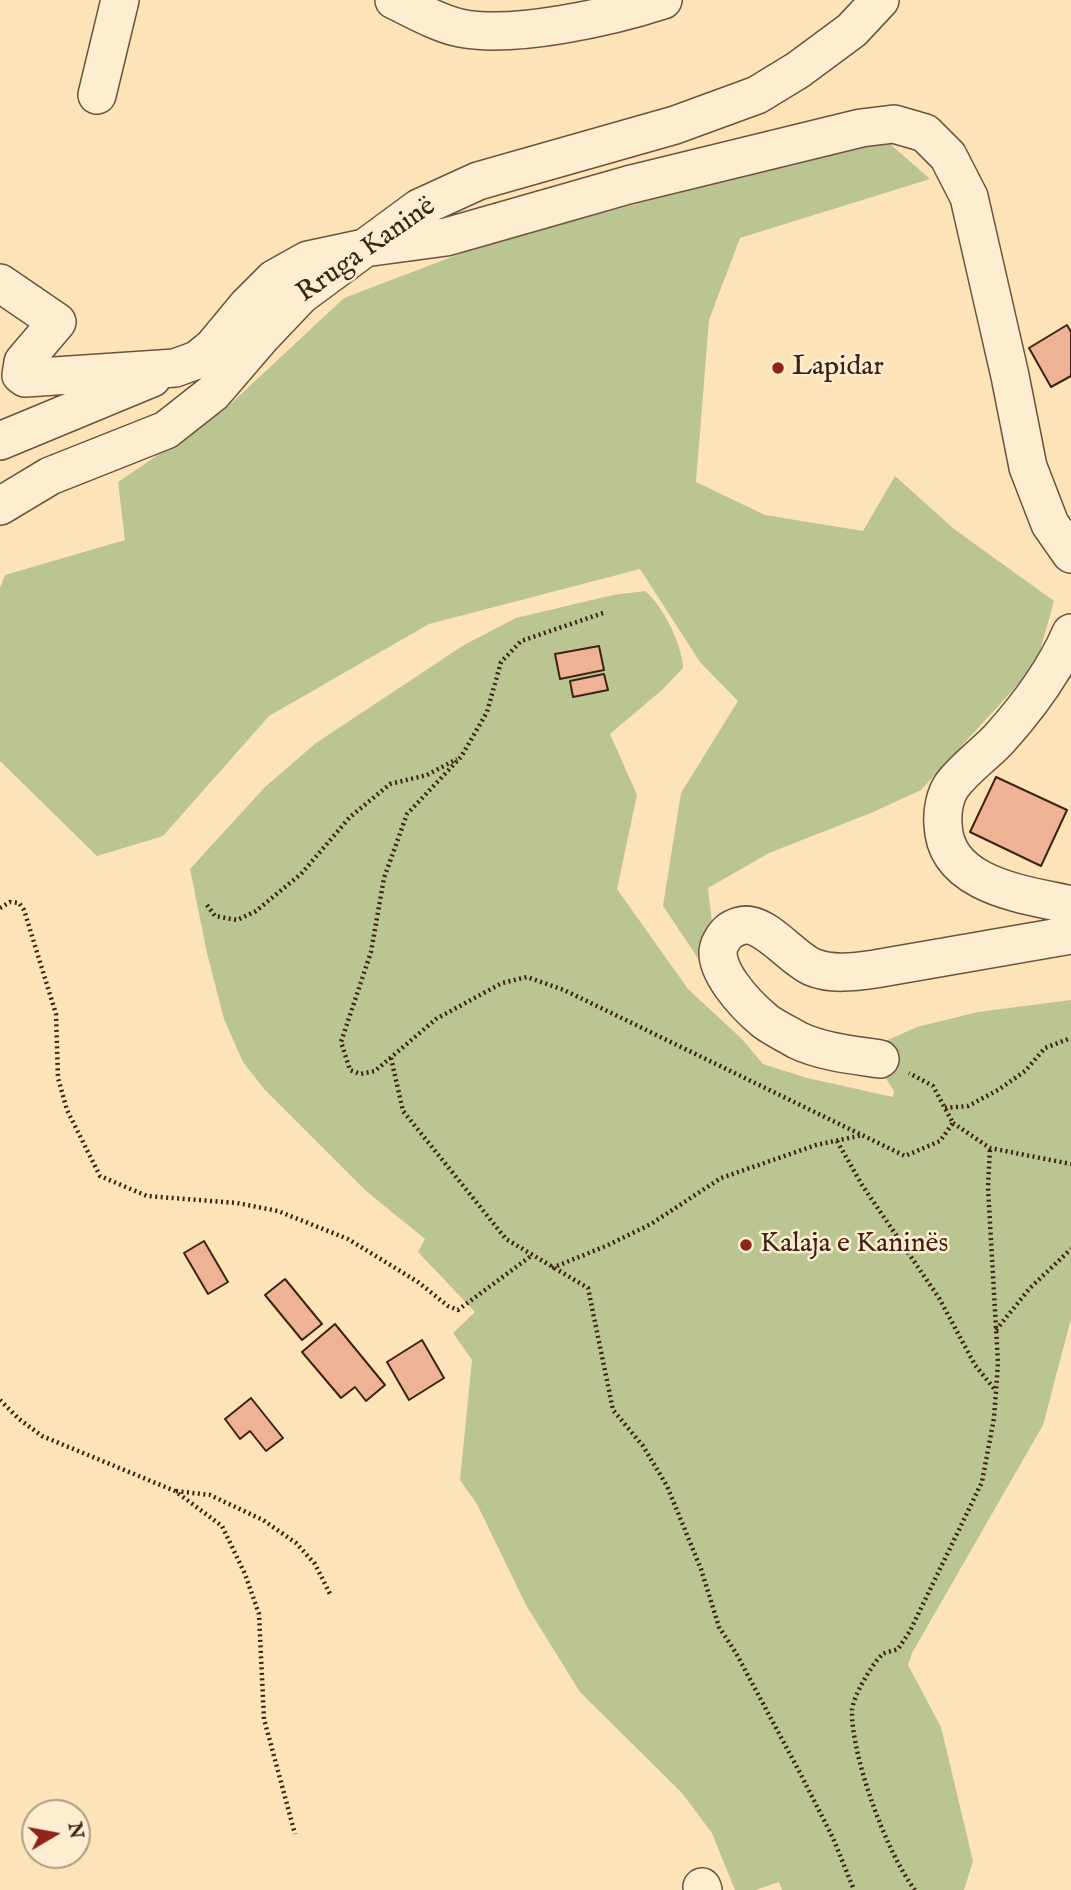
<!DOCTYPE html>
<meta charset="utf-8">
<style>
body{margin:0}
#map{position:relative;width:1071px;height:1890px;overflow:hidden;background:#fce3b8;font-family:"IM FELL English",serif}
canvas{display:block}
.north{position:absolute;left:21px;top:1799px;width:70px;height:70px;box-sizing:border-box;background:#fdedd1;border:2px solid #b19b86;border-radius:50%;rotate:80deg;font-size:19px;font-weight:700;line-height:28px;text-align:center;color:#402115}
.north::after{content:'';display:block;margin:auto;width:24px;height:32px;background:#8f2418;clip-path:polygon(50% 0,100% 100%,50% 72%,0 100%)}
</style>
<div id="map">
<canvas width="1071" height="1890"></canvas>
<div class="north">N</div>
</div>
<script>
const context = document.querySelector('canvas').getContext('2d');
context.lineJoin = 'round';
function fill(path, color) {
  context.fillStyle = color;
  context.fill(path, 'evenodd');
}
function stroke(path, color, width, dash) {
  context.strokeStyle = color;
  context.lineWidth = width;
  context.lineCap = dash ? 'butt' : 'round';
  context.setLineDash(dash || []);
  context.stroke(path);
}
function drawText(font, color, halo, rows, align = 'center') {
  context.font = font + ' "IM FELL English",serif';
  context.lineWidth = 5;
  context.setLineDash([]);
  context.textBaseline = 'middle';
  context.strokeStyle = halo;
  context.fillStyle = color;
  for (const [text, x, y, turn = 0] of rows) {
    context.save();
    context.translate(x, y);
    context.rotate((+turn || 0) * Math.PI / 180);
    context.textAlign = isNaN(turn) ? turn : align;
    if (halo) context.strokeText(text, 0, 0);
    context.fillText(text, 0, 0);
    context.restore();
  }
}
fill(new Path2D(`
 M 889,143 L 930,179 L 740,238 L 709,320 L 696,482 L 765,515 L 863,531 L 895,476 L 954,529 L 1054,601 L 1036,665 L 921,790 L 871,813 L 769,853 L 708,888 L 720,991 L 663,906 L 681,793 L 738,701 L 700,662 L 640,569 L 429,624 L 269,716 L 163,836 L 97,856 L 0,761 L 0,588 L 5,575 L 125,540 L 118,482 L 223,411 L 344,298 L 478,247 L 823,153 Z
 M 645,591 C 663,606 682,644 683,668 L 663,689 L 610,734 L 637,795 L 617,889 L 688,989 L 742,1039 L 763,1064 L 807,1078 L 893,1097 L 894,1091 L 880,1069 L 879,1044 L 917,1027 L 978,1012 L 1071,1000 L 1071,1319 L 1043,1425 L 912,1653 L 908,1665 L 941,1727 L 973,1861 L 964,1890 L 782,1890 L 779,1882 L 756,1890 L 735,1890 L 712,1833 L 682,1793 L 580,1692 L 526,1605 L 477,1504 L 460,1480 L 472,1360 L 453,1333 L 475,1312 L 418,1252 L 425,1239 L 365,1190 L 265,1090 L 243,1062 L 224,1019 L 207,953 L 190,869 L 265,787 L 316,743 L 464,645 L 516,618 L 613,595 Z`), '#bac592');
const building = new Path2D(`
 M 1067,325 L 1071,332 L 1071,376 L 1051,387 L 1029,348 Z
 M 599,646 L 604,670 L 560,679 L 555,654 Z
 M 604,674 L 608,690 L 573,697 L 570,681 Z
 M 996,777 L 1067,810 L 1041,866 L 970,832 Z
 M 204,1241 L 228,1282 L 208,1294 L 184,1253 Z
 M 285,1279 L 322,1324 L 302,1340 L 265,1295 Z
 M 335,1324 L 385,1385 L 366,1401 L 355,1387 L 341,1398 L 302,1352 Z
 M 422,1340 L 444,1378 L 409,1400 L 387,1362 Z
 M 251,1398 L 283,1438 L 266,1451 L 250,1431 L 240,1439 L 225,1419 Z`);
fill(building, '#eeb295');
stroke(building, '#402115', 2);
const minor = new Path2D(`
 M 394,0 C 415,10 437,23 460,28 C 513,39 611,17 663,0
 M 97,95 L 120,0
 M 0,283 L 57,322 L 23,362 L 21,375 L 25,378 L 175,368 L 197,360 L 213,347 L 247,306 L 274,279 L 308,260 L 364,248 L 446,237 L 628,185 L 861,128 L 894,124 L 925,133 L 948,156 L 969,197 L 1010,376 L 1028,467 L 1050,524 L 1071,554
 M 0,441 L 152,378
 M 0,506 L 50,476 L 166,430 L 213,393 L 262,336 L 301,295 L 419,208 L 478,181 L 675,125 L 757,95 L 798,70 L 852,30 L 880,0
 M 1071,633 C 1054,672 1028,707 999,739 C 985,754 966,767 953,784 C 945,794 942,811 943,824 C 945,886 1023,894 1071,905
 M 880,1059 C 853,1055 822,1052 797,1040 C 787,1034 774,1028 765,1021 C 748,1007 707,966 721,942 C 726,933 730,929 740,926 C 763,919 790,957 812,967 C 831,975 854,972 875,969 L 1071,935
 M 702,1887 L 703,1890`);
stroke(minor, '#6f523e', 40);
stroke(new Path2D(`
 M 603,613 L 521,641 L 501,662 L 487,712 L 461,757 L 407,814 L 384,878 L 371,952 L 341,1042 L 350,1070 L 360,1074 L 375,1071 L 436,1019 L 502,983 L 527,977 L 564,990 L 905,1156 L 940,1141 L 953,1123 L 933,1086 L 909,1073
 M 207,905 L 215,916 L 237,920 L 256,911 L 301,874 L 350,817 L 390,784 L 427,775 L 457,759
 M 0,908 L 10,902 L 19,903 L 24,910 L 56,1014 L 58,1078 L 67,1110 L 100,1176 L 147,1196 L 237,1203 L 278,1211 L 348,1239 L 418,1282 L 448,1306 L 458,1310 L 531,1256
 M 391,1058 L 403,1111 L 506,1239 L 588,1288 L 613,1410 L 643,1446 L 667,1486 L 701,1569 L 719,1627 L 736,1653 L 799,1771 L 833,1838 L 854,1890
 M 945,1108 L 968,1106 L 998,1090 L 1025,1071 L 1045,1048 L 1071,1038
 M 953,1123 L 990,1148 L 1071,1164
 M 837,1141 L 862,1185 L 939,1298 L 975,1365 L 996,1391
 M 552,1268 L 606,1246 L 651,1224 L 721,1178 L 816,1145 L 863,1135
 M 996,1330 L 1030,1288 L 1071,1249
 M 0,1400 L 19,1419 L 42,1436 L 175,1491 L 222,1526 L 245,1574 L 259,1614 L 264,1719 L 295,1834
 M 176,1491 L 210,1495 L 263,1520 L 296,1543 L 315,1564 L 331,1596
 M 915,1890 C 887,1854 851,1756 852,1710 C 853,1697 872,1663 883,1654 C 886,1652 893,1651 898,1649 L 910,1631 L 982,1482 L 994,1418 L 998,1363 L 988,1188 L 990,1148`), '#402115', 4.5, [2, 3.5]);
stroke(minor, '#fdedd1', 37);
for (const [x, y, r, color] of [
 [778,368,7,"#8f2418"],
 [746,1245,7,"#8f2418"]
]) {
  const dot = new Path2D();
  dot.arc(x, y, r, 0, 2 * Math.PI);
  context.fillStyle = color;
  context.fill(dot);
  stroke(dot, '#fdedd1', 2.5);
}
drawText('28px', '#402115', '#fdedd1', [
 ["Rruga Kaninë",367,251,-35]
]);
drawText('28px', '#402115', '#fdedd1', [
 ["Lapidar",792,368],
 ["Kalaja e Kaninës",760,1245]
], 'left');
</script>
